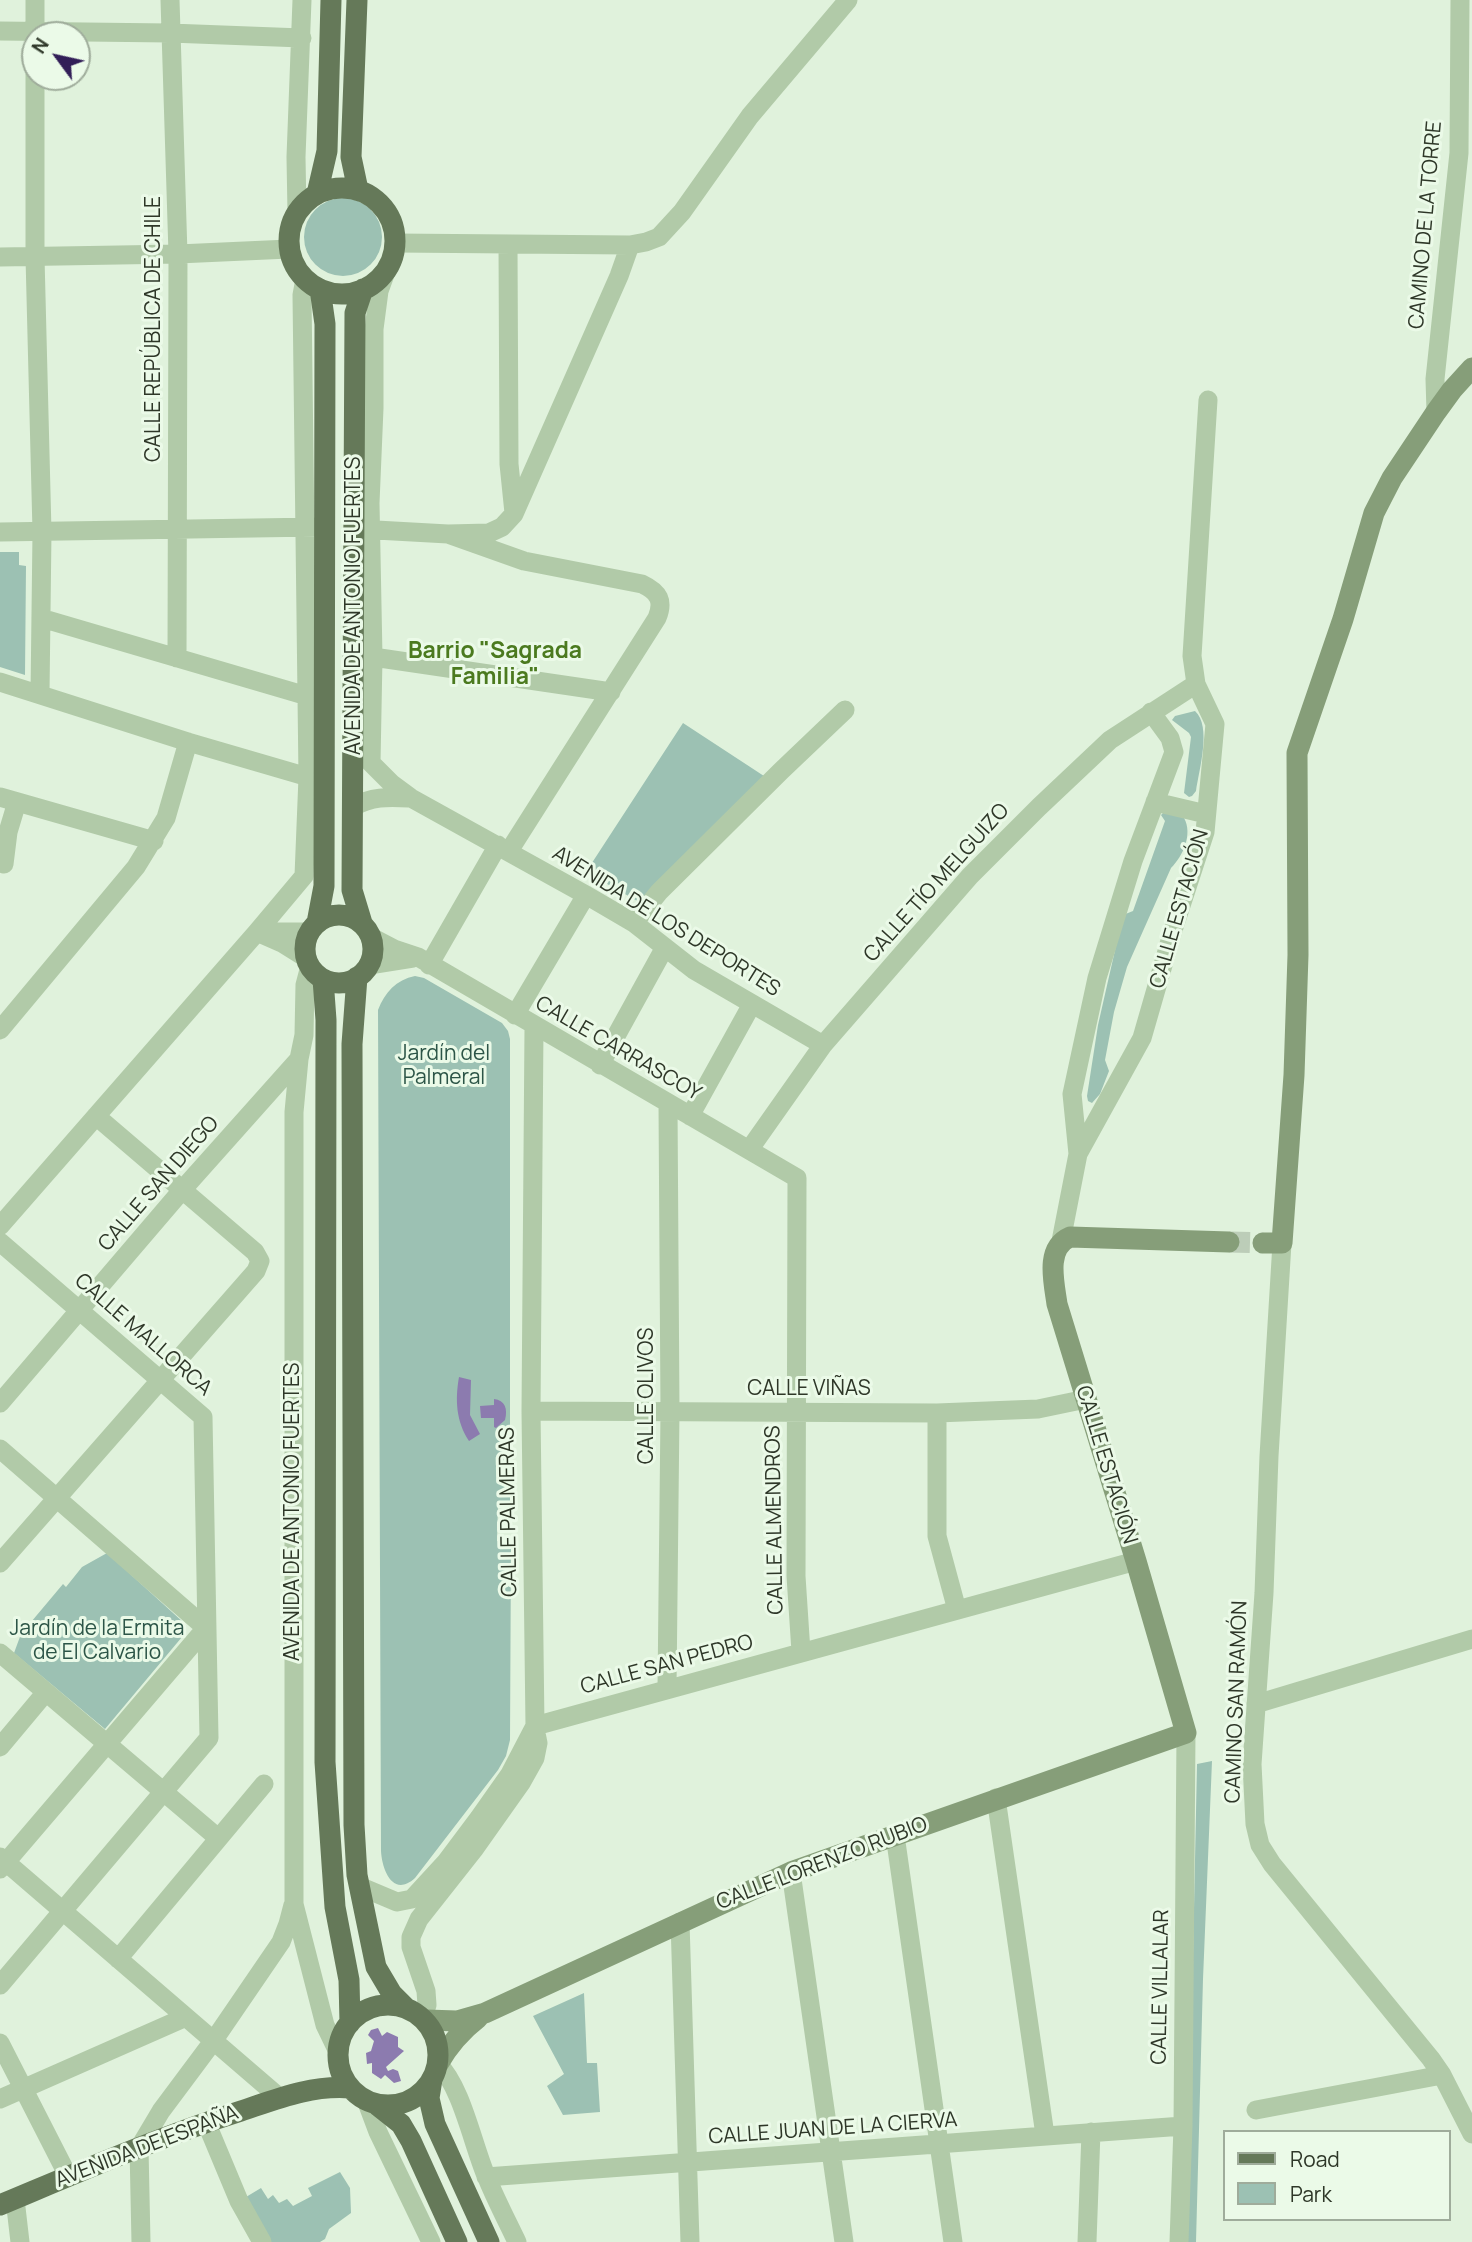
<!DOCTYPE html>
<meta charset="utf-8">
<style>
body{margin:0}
#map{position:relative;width:1472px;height:2242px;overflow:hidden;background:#e0f2dc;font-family:Manrope,sans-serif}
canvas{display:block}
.legend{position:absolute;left:1223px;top:2130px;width:228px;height:91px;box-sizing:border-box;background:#ebfae8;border:2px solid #9fac9b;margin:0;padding:9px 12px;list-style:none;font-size:21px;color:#2e3728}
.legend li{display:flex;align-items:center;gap:14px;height:35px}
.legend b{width:35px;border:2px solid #9fac9b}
.north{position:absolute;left:21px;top:21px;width:70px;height:70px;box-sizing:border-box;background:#ebfae8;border:2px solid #9fac9b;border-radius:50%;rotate:303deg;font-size:19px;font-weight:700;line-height:28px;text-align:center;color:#2e3728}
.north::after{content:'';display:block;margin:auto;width:24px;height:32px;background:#321e58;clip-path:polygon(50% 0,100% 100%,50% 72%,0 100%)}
</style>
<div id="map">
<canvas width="1472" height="2242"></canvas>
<ul class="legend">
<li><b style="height:9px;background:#657959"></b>Road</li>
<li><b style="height:19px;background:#9cc1b3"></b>Park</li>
</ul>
<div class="north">N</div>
</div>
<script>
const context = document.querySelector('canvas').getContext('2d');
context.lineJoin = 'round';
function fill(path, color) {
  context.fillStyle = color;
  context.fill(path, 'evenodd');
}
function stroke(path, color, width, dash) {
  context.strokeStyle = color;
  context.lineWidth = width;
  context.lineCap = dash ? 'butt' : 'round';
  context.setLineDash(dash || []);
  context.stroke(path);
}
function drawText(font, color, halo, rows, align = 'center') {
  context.font = font + ' Manrope,sans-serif';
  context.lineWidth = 6;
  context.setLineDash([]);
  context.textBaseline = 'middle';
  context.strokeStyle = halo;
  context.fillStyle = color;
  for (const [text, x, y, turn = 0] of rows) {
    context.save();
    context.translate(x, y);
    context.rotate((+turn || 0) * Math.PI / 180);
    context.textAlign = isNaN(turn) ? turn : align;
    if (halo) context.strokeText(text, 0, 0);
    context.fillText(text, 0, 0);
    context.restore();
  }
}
fill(new Path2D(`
 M304 237a39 39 0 1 1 78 0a39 39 0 1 1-78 0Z
 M 0,552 L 19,552 L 19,565 L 26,566 L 25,675 L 0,667 Z
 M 1195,711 C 1212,726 1199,770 1196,791 L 1192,796 L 1189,797 L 1184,793 L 1191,737 L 1189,733 L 1172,720 L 1175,716 Z
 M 683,723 L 767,778 L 639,902 L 586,872 Z
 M 1164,812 L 1184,818 C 1193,834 1183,856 1171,868 L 1127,967 L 1114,1012 L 1105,1060 L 1109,1071 L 1100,1094 L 1092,1103 L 1088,1101 L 1087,1096 L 1098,1025 L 1123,915 L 1133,911 L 1165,821 L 1161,815 Z
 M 415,976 L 424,978 L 502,1023 L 508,1031 L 510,1039 L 510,1504 L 498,1504 L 497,1541 L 511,1541 L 510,1740 L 506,1756 L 498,1770 L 415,1878 C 393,1898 382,1870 381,1851 L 378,1010 C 385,992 396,980 415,976 Z
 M 107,1553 L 183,1622 L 182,1637 L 105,1729 L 14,1653 L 21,1634 L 63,1584 L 66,1587 L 82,1567 Z
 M 1212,1761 L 1203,1979 L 1196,2242 L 1187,2242 L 1197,1764 Z
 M 584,1993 L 587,2063 L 597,2063 L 600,2112 L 563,2115 L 547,2086 L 564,2074 L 533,2016 Z
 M 340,2172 L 350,2188 L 351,2213 L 329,2229 L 325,2239 L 320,2242 L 269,2242 L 246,2197 L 261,2188 L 268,2199 L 273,2195 L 279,2203 L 287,2199 L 293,2206 L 312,2196 L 308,2188 Z`), '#9cc1b3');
fill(new Path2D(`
 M 459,1377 L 471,1380 L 470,1415 L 480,1434 L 469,1441 C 456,1421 455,1400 459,1377 Z
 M 494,1399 C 505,1400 508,1409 505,1420 L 496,1428 L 494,1427 L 494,1418 L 481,1418 L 480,1406 L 494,1405 Z
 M 378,2028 L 382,2036 L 387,2032 L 398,2037 L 398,2047 L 404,2051 L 386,2067 L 388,2071 L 393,2069 L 398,2071 L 401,2081 L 394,2083 L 385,2075 L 381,2079 L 372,2073 L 372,2063 L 367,2064 L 366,2053 L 371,2051 L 374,2041 L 368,2035 L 371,2030 Z`), '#8c7baf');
stroke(new Path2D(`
 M 1229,1242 L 1263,1243`), '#bccdb8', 21, [21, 10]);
stroke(new Path2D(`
 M 35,0 L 35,35
 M 170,0 L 178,254 L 177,658
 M 0,31 L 170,33 L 302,38
 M 35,47 L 35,257 L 42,532 L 40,694
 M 297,213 L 296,157 L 302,0
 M 395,243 L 630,245 L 646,242 L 659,237 L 682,212 L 750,116 L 848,0
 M 508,245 L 509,464 L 514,513
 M 0,257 L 178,254 L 289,249
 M 1436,412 L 1435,379 L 1459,153 L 1460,0
 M 358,529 L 448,534 L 489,533 L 502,527 L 514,514 L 619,276 L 630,245
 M 0,532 L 317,527
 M 448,534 L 524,561 L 642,584 C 659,592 664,601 657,618 L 509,851
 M 41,618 L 307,696
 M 373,657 L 611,692
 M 0,682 L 188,742 L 308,777
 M 353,745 L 392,784 L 411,798 L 586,895 L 634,923 L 694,970 L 823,1045
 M 371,763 L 373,657 L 370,503 L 374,408 L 374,329 L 379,291 L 387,269
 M 0,797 L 154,841
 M 1155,802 L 1206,814
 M 353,807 C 372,796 388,797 410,798
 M 4,864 L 8,832 L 17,802
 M 634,923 L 659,892 L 781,771 L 845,710
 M 257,932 L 282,943 L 306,958
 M 265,932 L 309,932
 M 371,937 L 394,949 L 418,957 L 797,1178 L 796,1576 L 801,1652
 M 369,965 L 413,958
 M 429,965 L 498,845
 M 310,966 L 305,985 L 304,1035 L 299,1059 L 294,1112 L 294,1904 L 325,2025 L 338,2052
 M 515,1015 L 586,895
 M 0,1030 L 136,867 L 166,818 L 188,742
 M 600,1065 L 665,947
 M 690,1116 L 752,1004
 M 749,1150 L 823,1045 L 970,876 L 1039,807 L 1110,740 L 1196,684
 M 1078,1154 L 1072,1094 L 1097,978 L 1133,861 L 1174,752 L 1170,738 L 1151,712
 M 0,1226 L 257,932 L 304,876 L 308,777 L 302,295 L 305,279
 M 1061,1241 L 1078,1154 L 1142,1038 L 1174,927 L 1205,832 L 1215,724 L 1196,684 L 1192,656 L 1208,400
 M 0,1242 L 203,1417 L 209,1738 L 0,1985
 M 1282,1243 L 1269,1456 L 1264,1593 L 1252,1764 L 1255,1824 L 1260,1845 L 1272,1864 L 1431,2059 L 1442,2075 L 1472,2134
 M 0,1403 L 183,1189 L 299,1059
 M 531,1411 L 937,1413 L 1038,1409 L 1086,1399
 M 937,1413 L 937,1536 L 957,1610
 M 0,1449 L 206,1628 L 0,1869
 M 0,1563 L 256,1271 L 260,1261 L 255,1252 L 96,1116
 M 0,1653 L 218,1838
 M 667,1689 L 670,1411 L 668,1104
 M 1256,1704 L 1472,1639
 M 535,1726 L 1136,1561
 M 0,1747 L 46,1692
 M 996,1798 L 1045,2135
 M 895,1835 L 953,2242
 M 0,1857 L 280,2098
 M 791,1872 L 844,2242
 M 359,1886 L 397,1902 L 412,1899 L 446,1862 L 479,1818 L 510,1774 L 535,1726 L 531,1411 L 534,1027
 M 680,1922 L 690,2242
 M 118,1959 L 264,1784
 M 423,2018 L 427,2005 L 426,1991 L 411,1947 L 411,1937 L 419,1919 L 475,1848 L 521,1783 L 535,1758 L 538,1743 L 536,1733
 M 0,2043 L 68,2176
 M 438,2064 C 462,2087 473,2146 487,2178 C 496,2200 507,2221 517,2242
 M 0,2099 L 186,2017
 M 366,2100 L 378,2132 L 431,2242
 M 1256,2110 L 1442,2075
 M 206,2122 L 239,2201 L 262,2242
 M 486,2177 L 1183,2126
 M 15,2199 L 20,2242
 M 141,2242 L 139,2148 L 161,2111 L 214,2040 L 281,1942 L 288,1924 L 293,1905
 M 1087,2242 L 1091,2132
 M 1179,2242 L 1183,2126 L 1186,1733`), '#b1caa8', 19);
stroke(new Path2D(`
 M 1263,1243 L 1282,1243 L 1294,1075 L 1298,955 L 1297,753 L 1343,619 L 1374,513 L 1392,478 L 1436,412 L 1452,390 L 1472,368
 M 426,2020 L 457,2021 L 485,2013 L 791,1872 L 1186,1733 L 1136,1561 L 1057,1304 C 1054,1282 1045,1248 1070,1237 L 1229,1242
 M 438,2064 C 449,2045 461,2031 478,2018`), '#869e79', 21);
stroke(new Path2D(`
 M 357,0 L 351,157 L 358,190
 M289 241a53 53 0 1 1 106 0a53 53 0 1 1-106 0Z
 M 317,194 L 327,151 L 331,0
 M305 949a34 34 0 1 1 68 0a34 34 0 1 1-68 0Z
 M 317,923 L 324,886 L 325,324 L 320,289
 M 362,923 L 352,890 L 355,313 L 363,289
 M 357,977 L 352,1044 L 354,1825 L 357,1875 L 376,1967 L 392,1994 L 405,2007
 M 323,979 L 326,1020 L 325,1762 L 335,1907 L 349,1980 L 350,2023
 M338 2055a50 50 0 1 1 100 0a50 50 0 1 1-100 0Z
 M 432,2079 L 429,2098 L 435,2124 L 489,2242
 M 377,2105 L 401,2124 L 411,2141 L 457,2242
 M 0,2205 C 79,2172 159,2137 241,2111 C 277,2099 311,2085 350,2088`), '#657959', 21);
drawText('21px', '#2e3728', '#ebfae8', [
 ["CAMINO DE LA TORRE",1426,225,-85],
 ["CALLE REPÚBLICA DE CHILE",154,329,-90],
 ["AVENIDA DE ANTONIO FUERTES",354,606,-90],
 ["CALLE TÍO MELGUIZO",937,883,-48],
 ["CALLE ESTACIÓN",1180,909,-74],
 ["AVENIDA DE LOS DEPORTES",666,922,32],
 ["CALLE CARRASCOY",618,1049,30],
 ["CALLE SAN DIEGO",159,1184,-49],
 ["CALLE MALLORCA",143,1335,41],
 ["CALLE VIÑAS",809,1389],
 ["CALLE OLIVOS",647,1396,-90],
 ["CALLE ESTACIÓN",1106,1465,73],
 ["AVENIDA DE ANTONIO FUERTES",293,1512,-90],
 ["CALLE PALMERAS",509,1512,-91],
 ["CALLE ALMENDROS",775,1520,-91],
 ["CALLE SAN PEDRO",667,1665,-15],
 ["CAMINO SAN RAMÓN",1237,1702,-88],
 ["CALLE LORENZO RUBIO",822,1864,-21],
 ["CALLE VILLALAR",1161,1987,-89],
 ["CALLE JUAN DE LA CIERVA",833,2129,-4],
 ["AVENIDA DE ESPAÑA",147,2147,-21]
]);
drawText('21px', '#2c5547', '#ebfae8', [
 ["Jardín del",444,1054],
 ["Palmeral",444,1078],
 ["Jardín de la Ermita",97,1629],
 ["de El Calvario",97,1653]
]);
drawText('bold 23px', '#4b7a1f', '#ebfae8', [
 ["Barrio \"Sagrada",495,652],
 ["Familia\"",495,678]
]);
</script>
